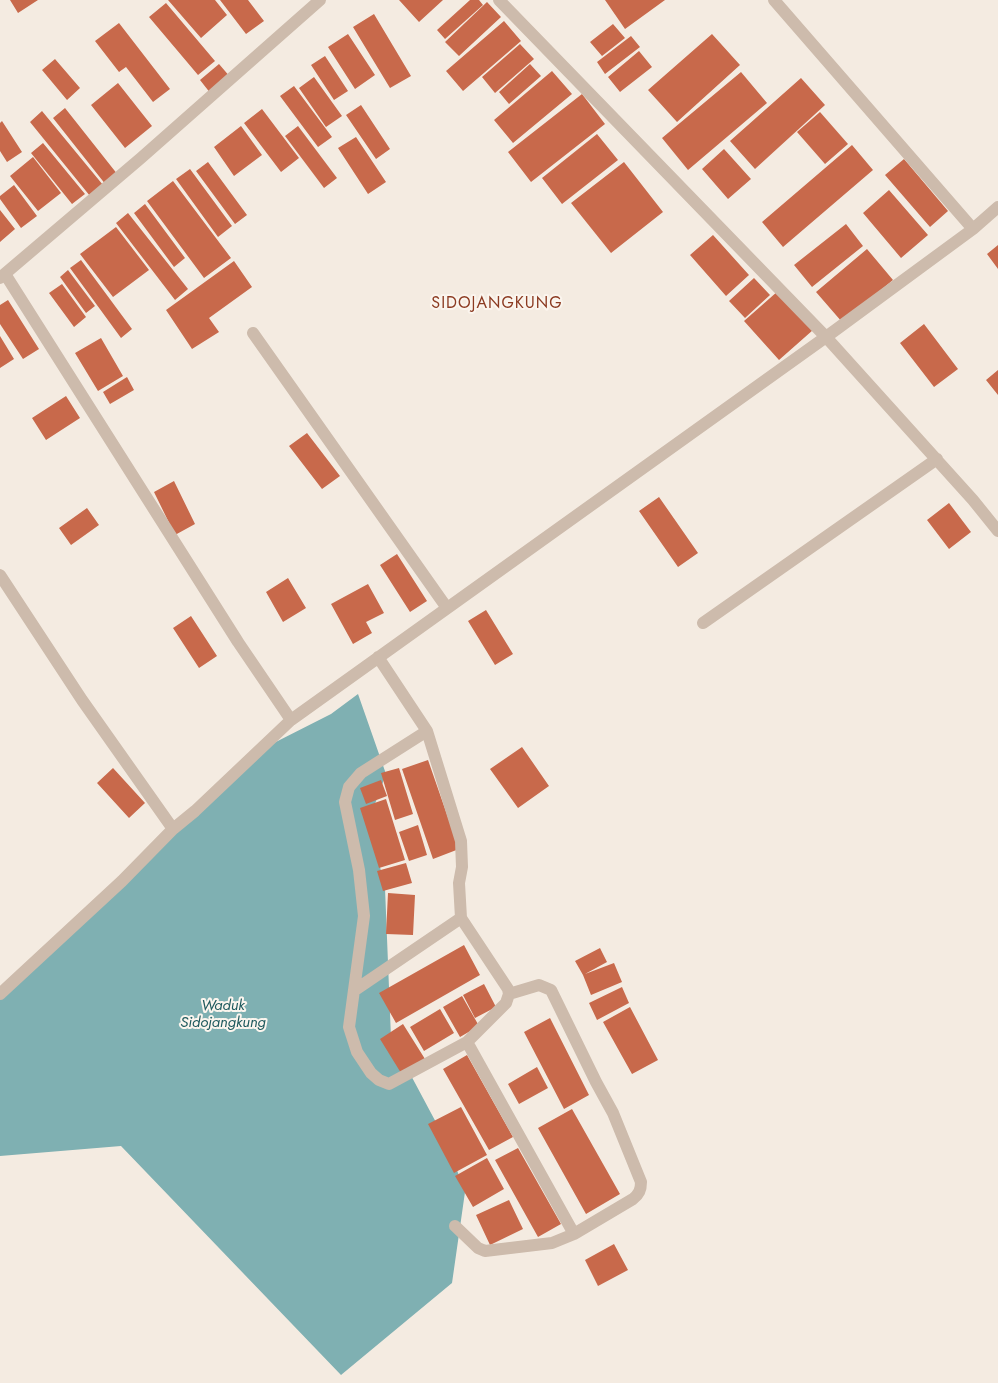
<!DOCTYPE html>
<style>
body{margin:0}
canvas{display:block;background:#f4ebe1}
</style>
<canvas width="998" height="1383"></canvas>
<script>
const context = document.querySelector('canvas').getContext('2d');
context.lineJoin = 'round';
function fill(path, color) {
  context.fillStyle = color;
  context.fill(path, 'evenodd');
}
function stroke(path, color, width, dash) {
  context.strokeStyle = color;
  context.lineWidth = width;
  context.lineCap = dash ? 'butt' : 'round';
  context.setLineDash(dash || []);
  context.stroke(path);
}
function drawText(font, color, halo, rows, align = 'center') {
  context.font = font + ' Jost,sans-serif';
  context.lineWidth = 4;
  context.setLineDash([]);
  context.textBaseline = 'middle';
  context.strokeStyle = halo;
  context.fillStyle = color;
  for (const [text, x, y, turn = 0] of rows) {
    context.save();
    context.translate(x, y);
    context.rotate((+turn || 0) * Math.PI / 180);
    context.textAlign = isNaN(turn) ? turn : align;
    if (halo) context.strokeText(text, 0, 0);
    context.fillText(text, 0, 0);
    context.restore();
  }
}
fill(new Path2D(`
 M 358,694 L 386,774 L 369,820 L 385,888 L 391,1038 L 447,1143 L 465,1192 L 452,1283 L 341,1375 L 121,1146 L 0,1156 L 0,997 L 258,751 L 331,714 Z`), '#7fb0b2');
fill(new Path2D(`
 M 10,0 L 38,0 L 18,13 Z
 M 168,0 L 215,0 L 227,15 L 201,38 Z
 M 220,0 L 248,0 L 264,21 L 246,34 Z
 M 399,0 L 443,0 L 419,22 Z
 M 470,0 L 479,0 L 483,5 L 445,39 L 437,30 Z
 M 605,0 L 665,0 L 625,29 Z
 M 487,2 L 501,17 L 459,56 L 445,42 Z
 M 166,3 L 215,61 L 198,75 L 149,17 Z
 M 374,14 L 411,76 L 390,88 L 353,27 Z
 M 504,21 L 521,41 L 463,91 L 446,71 Z
 M 119,23 L 170,89 L 153,102 L 126,67 L 119,72 L 95,41 Z
 M 613,24 L 625,38 L 602,56 L 590,42 Z
 M 348,34 L 375,75 L 355,89 L 328,47 Z
 M 712,34 L 740,65 L 677,122 L 648,90 Z
 M 631,36 L 640,47 L 605,74 L 597,62 Z
 M 520,44 L 534,59 L 495,93 L 482,77 Z
 M 639,51 L 652,67 L 620,92 L 608,77 Z
 M 325,56 L 348,91 L 334,100 L 311,65 Z
 M 55,59 L 80,88 L 67,100 L 42,70 Z
 M 219,64 L 231,78 L 211,94 L 200,80 Z
 M 530,64 L 541,76 L 509,104 L 499,92 Z
 M 552,71 L 572,94 L 513,143 L 494,120 Z
 M 741,72 L 767,103 L 688,170 L 662,138 Z
 M 314,77 L 342,116 L 326,127 L 299,88 Z
 M 801,78 L 825,105 L 755,169 L 730,141 Z
 M 118,83 L 152,126 L 125,148 L 91,105 Z
 M 294,86 L 332,137 L 318,147 L 280,96 Z
 M 582,94 L 605,124 L 531,182 L 508,152 Z
 M 361,105 L 390,149 L 376,159 L 346,115 Z
 M 65,108 L 118,175 L 106,185 L 53,118 Z
 M 262,109 L 299,158 L 281,172 L 244,123 Z
 M 42,111 L 103,185 L 90,196 L 30,122 Z
 M 820,112 L 848,144 L 825,164 L 797,132 Z
 M 2,121 L 22,152 L 7,162 L 0,151 L 0,123 Z
 M 241,126 L 262,155 L 234,176 L 214,147 Z
 M 298,126 L 337,178 L 324,188 L 285,136 Z
 M 597,134 L 618,160 L 562,204 L 542,178 Z
 M 356,137 L 386,182 L 368,194 L 338,148 Z
 M 43,143 L 85,194 L 72,204 L 31,153 Z
 M 852,145 L 873,170 L 783,247 L 762,222 Z
 M 724,149 L 751,179 L 728,199 L 702,169 Z
 M 33,157 L 61,193 L 38,211 L 10,176 Z
 M 904,159 L 948,211 L 930,227 L 885,175 Z
 M 208,162 L 247,215 L 235,224 L 196,171 Z
 M 624,162 L 663,212 L 611,253 L 571,203 Z
 M 190,169 L 232,226 L 218,237 L 176,179 Z
 M 173,181 L 231,258 L 204,278 L 147,201 Z
 M 14,185 L 37,216 L 21,228 L 0,199 L 0,196 Z
 M 889,190 L 928,235 L 901,258 L 863,213 Z
 M 145,204 L 185,258 L 174,267 L 134,213 Z
 M 0,210 L 15,229 L 0,242 Z
 M 128,213 L 188,289 L 175,300 L 116,223 Z
 M 846,224 L 863,246 L 812,287 L 794,265 Z
 M 116,227 L 149,270 L 113,297 L 80,254 Z
 M 713,235 L 749,275 L 726,296 L 690,255 Z
 M 998,245 L 998,269 L 987,254 Z
 M 867,249 L 893,280 L 842,322 L 816,292 Z
 M 81,260 L 132,329 L 121,338 L 70,268 Z
 M 234,261 L 252,287 L 209,318 L 219,332 L 192,349 L 166,310 Z
 M 68,270 L 95,306 L 86,313 L 60,277 Z
 M 754,278 L 770,295 L 745,318 L 729,301 Z
 M 62,284 L 86,317 L 74,327 L 49,293 Z
 M 778,291 L 813,330 L 779,360 L 744,321 Z
 M 8,300 L 39,349 L 23,359 L 0,324 L 0,305 Z
 M 924,324 L 958,369 L 934,387 L 900,343 Z
 M 0,336 L 14,359 L 0,368 Z
 M 101,338 L 123,376 L 98,391 L 75,353 Z
 M 998,370 L 998,395 L 986,380 Z
 M 127,377 L 134,390 L 110,404 L 103,392 Z
 M 66,396 L 80,418 L 46,440 L 32,418 Z
 M 307,433 L 340,476 L 322,489 L 289,446 Z
 M 174,481 L 195,524 L 175,535 L 154,492 Z
 M 659,497 L 698,553 L 678,567 L 639,511 Z
 M 949,503 L 971,532 L 949,549 L 927,520 Z
 M 87,508 L 99,525 L 71,545 L 59,528 Z
 M 397,554 L 427,601 L 410,612 L 380,565 Z
 M 288,578 L 306,608 L 283,622 L 266,592 Z
 M 368,584 L 384,613 L 366,622 L 372,633 L 353,644 L 331,604 Z
 M 486,610 L 513,654 L 495,665 L 468,621 Z
 M 191,616 L 217,656 L 199,668 L 173,628 Z
 M 522,747 L 549,786 L 518,808 L 490,769 Z
 M 428,760 L 459,849 L 433,859 L 402,769 Z
 M 113,768 L 145,803 L 129,818 L 97,783 Z
 M 399,768 L 413,814 L 395,820 L 381,773 Z
 M 381,780 L 387,796 L 366,804 L 360,788 Z
 M 386,799 L 405,860 L 379,868 L 360,808 Z
 M 418,825 L 427,855 L 409,861 L 399,832 Z
 M 406,863 L 412,883 L 383,891 L 377,871 Z
 M 388,893 L 415,895 L 413,935 L 386,934 Z
 M 464,945 L 480,975 L 396,1023 L 379,993 Z
 M 600,948 L 607,962 L 585,974 L 614,963 L 622,982 L 591,995 L 583,975 L 575,961 Z
 M 484,984 L 496,1007 L 475,1018 L 463,995 Z
 M 622,987 L 629,1003 L 597,1020 L 589,1003 Z
 M 462,996 L 479,1026 L 460,1037 L 443,1007 Z
 M 630,1007 L 658,1060 L 632,1074 L 603,1022 Z
 M 440,1009 L 454,1033 L 424,1051 L 410,1027 Z
 M 550,1018 L 589,1095 L 564,1109 L 524,1032 Z
 M 403,1024 L 425,1059 L 401,1073 L 380,1039 Z
 M 467,1055 L 513,1137 L 489,1150 L 443,1069 Z
 M 537,1067 L 548,1088 L 519,1104 L 508,1084 Z
 M 461,1107 L 487,1155 L 454,1173 L 428,1124 Z
 M 572,1109 L 620,1194 L 586,1214 L 538,1128 Z
 M 518,1148 L 561,1224 L 538,1237 L 495,1160 Z
 M 487,1158 L 504,1189 L 473,1207 L 455,1176 Z
 M 509,1200 L 523,1229 L 490,1245 L 476,1215 Z
 M 614,1244 L 628,1270 L 598,1286 L 585,1260 Z`), '#c8694b');
stroke(new Path2D(`
 M 499,0 L 826,337 L 973,500 L 998,531
 M 774,0 L 973,229
 M 5,274 L 238,642 L 291,720
 M 0,278 L 141,158 L 320,0
 M 253,333 L 447,608
 M 0,575 L 82,700 L 173,829
 M 703,623 L 937,459
 M 378,657 L 427,731 L 361,773 L 349,787 L 345,802 L 359,870 L 364,916 L 349,1027 L 357,1052 L 371,1073 L 379,1080 L 389,1084 L 467,1042 L 506,1003 L 509,994 L 508,989 L 461,918 L 459,883 L 462,867 L 461,841 L 427,731
 M 355,990 L 461,918
 M 0,994 L 122,881 L 173,829 L 195,811 L 291,720 L 826,337 L 973,229 L 998,207
 M 467,1042 L 574,1234
 M 455,1226 L 478,1248 L 485,1251 L 552,1243 L 574,1234 L 633,1199 C 639,1194 641,1190 641,1182 L 613,1113 L 596,1082 L 551,990 L 539,985 L 509,994`), '#cdbbac', 12);
drawText('italic 15px', '#1f5a5e', '#fbf5ee', [
 ["Waduk",223,1006],
 ["Sidojangkung",223,1023]
]);
context.letterSpacing = '1px';
drawText('16px', '#8c3b22', '#fbf5ee', [
 ["SIDOJANGKUNG",497,304]
]);
context.letterSpacing = '0px';
</script>
